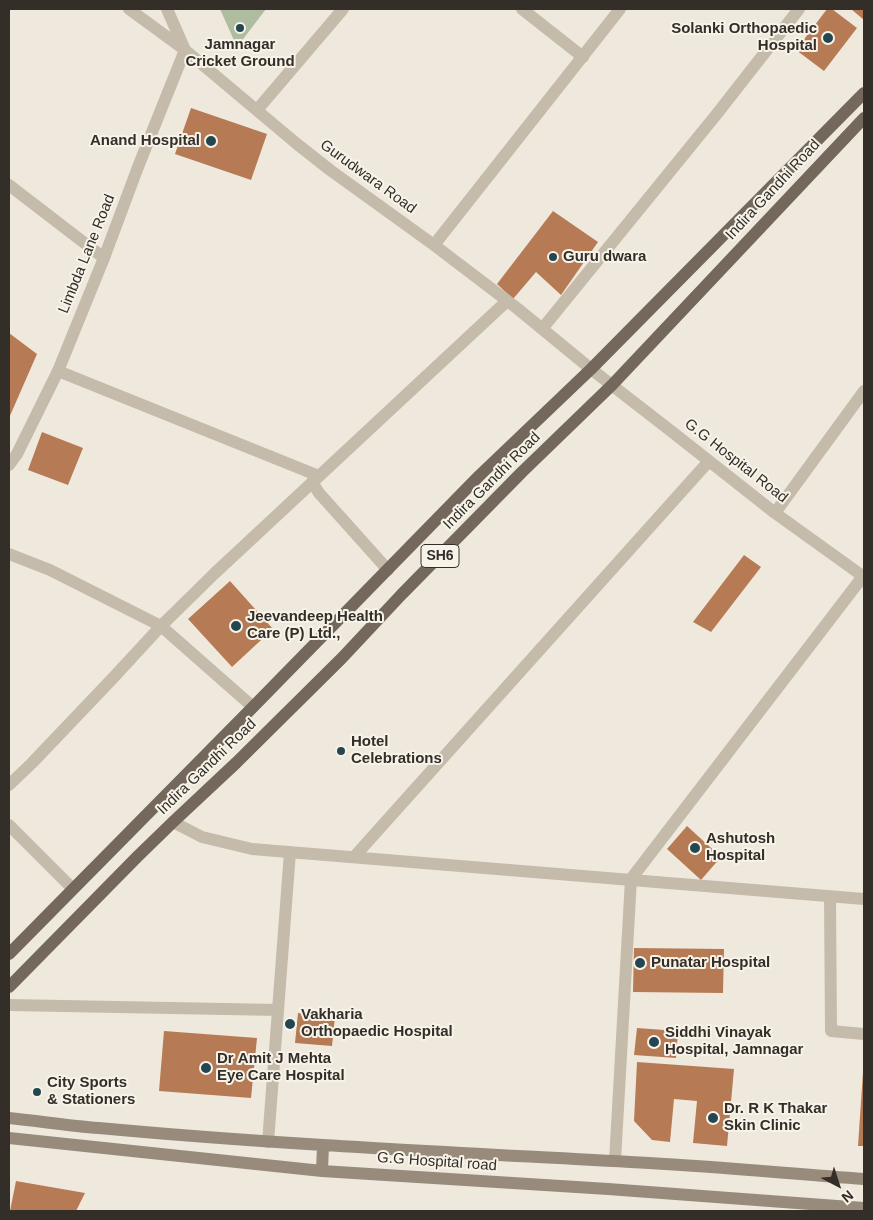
<!DOCTYPE html>
<style>
body{margin:0}
#map{position:relative;width:873px;height:1220px;overflow:hidden;background:#efe9dd;font-family:Arial,sans-serif}
canvas{display:block}
.frame{position:absolute;inset:0;border:10px solid #342e29;pointer-events:none}
.north{position:absolute;left:813px;top:1160px;width:50px;height:50px;-webkit-text-stroke:4px #f7f3e9;paint-order:stroke;rotate:140deg;font-size:14px;font-weight:700;line-height:20px;text-align:center;color:#342e29}
.north::after{content:'';display:block;margin:auto;width:18px;height:22px;background:#342e29;clip-path:polygon(50% 0,100% 100%,50% 72%,0 100%)}
</style>
<div id="map">
<canvas width="873" height="1220"></canvas>
<div class="frame"></div>
<div class="north">N</div>
</div>
<script>
const context = document.querySelector('canvas').getContext('2d');
context.lineJoin = 'round';
function fill(path, color) {
  context.fillStyle = color;
  context.fill(path, 'evenodd');
}
function stroke(path, color, width, dash) {
  context.strokeStyle = color;
  context.lineWidth = width;
  context.lineCap = dash ? 'butt' : 'round';
  context.setLineDash(dash || []);
  context.stroke(path);
}
function drawText(font, color, halo, rows, align = 'center') {
  context.font = font + ' Arial,sans-serif';
  context.lineWidth = 4;
  context.setLineDash([]);
  context.textBaseline = 'middle';
  context.strokeStyle = halo;
  context.fillStyle = color;
  for (const [text, x, y, turn = 0] of rows) {
    context.save();
    context.translate(x, y);
    context.rotate((+turn || 0) * Math.PI / 180);
    context.textAlign = isNaN(turn) ? turn : align;
    if (halo) context.strokeText(text, 0, 0);
    context.fillText(text, 0, 0);
    context.restore();
  }
}
fill(new Path2D(`
 M 220,9 L 266,9 L 237,47 Z`), '#aebc9f');
fill(new Path2D(`
 M 827,9 L 832,9 L 857,28 L 824,71 L 796,50 Z
 M 851,9 L 864,9 L 864,20 Z
 M 191,108 L 267,134 L 251,180 L 175,154 Z
 M 553,211 L 598,242 L 561,295 L 536,272 L 513,299 L 497,284 Z
 M 9,333 L 37,354 L 9,418 Z
 M 42,432 L 83,448 L 68,485 L 28,470 Z
 M 744,555 L 761,567 L 711,632 L 693,622 Z
 M 230,581 L 273,629 L 232,667 L 188,619 Z
 M 687,826 L 721,857 L 701,880 L 667,849 Z
 M 634,948 L 724,949 L 723,993 L 633,992 Z
 M 298,1013 L 335,1016 L 332,1046 L 295,1043 Z
 M 637,1028 L 678,1031 L 676,1058 L 634,1055 Z
 M 164,1031 L 257,1038 L 251,1098 L 159,1091 Z
 M 637,1062 L 734,1069 L 727,1146 L 693,1143 L 697,1101 L 674,1099 L 670,1142 L 652,1140 L 634,1121 Z
 M 863,1072 L 864,1072 L 864,1146 L 858,1146 Z
 M 16,1181 L 85,1193 L 76,1211 L 10,1211 Z`), '#b67b54');
stroke(new Path2D(`
 M 129,9 L 185,50 L 297,144 L 330,170 L 434,245 L 518,309 L 591,369 L 671,431 L 775,513 L 864,577
 M 167,9 L 185,50
 M 522,9 L 583,57
 M 257,110 L 343,9
 M 9,185 L 104,258
 M 434,245 L 620,9
 M 542,329 L 716,115 L 799,9
 M 58,371 L 319,476
 M 9,465 L 17,454 L 58,371 L 104,258 L 138,167 L 185,50
 M 312,482 L 319,493 L 388,570
 M 775,513 L 864,391
 M 9,554 L 50,570 L 161,626 L 253,707
 M 9,785 L 32,763 L 113,678 L 161,626 L 215,573 L 507,301
 M 173,822 L 202,837 L 252,849 L 864,899
 M 9,825 L 73,889
 M 354,857 L 709,461
 M 830,896 L 831,1031 L 864,1034
 M 9,1005 L 278,1010
 M 268,1142 L 290,852
 M 615,1161 L 631,879 L 864,575`), '#c5bbab', 12);
stroke(new Path2D(`
 M 9,1118 C 39,1121 69,1126 99,1128 C 282,1145 466,1153 649,1163 C 721,1167 793,1174 864,1179
 M 9,1138 L 322,1171 L 608,1189 L 864,1208
 M 322,1171 L 323,1145`), '#998b7c', 12);
stroke(new Path2D(`
 M 9,954 L 253,707 L 479,476 L 591,369 L 864,93
 M 9,987 L 137,857 L 173,822 L 236,763 L 342,658 L 402,594 L 522,472 L 612,385 L 864,118`), '#74685c', 12);
for (const [x, y, r, color] of [
 [240,28,5,"#244650"],
 [828,38,6,"#244650"],
 [211,141,6,"#244650"],
 [553,257,5,"#244650"],
 [236,626,6,"#244650"],
 [341,751,5,"#244650"],
 [695,848,6,"#244650"],
 [640,963,6,"#244650"],
 [290,1024,6,"#244650"],
 [654,1042,6,"#244650"],
 [206,1068,6,"#244650"],
 [37,1092,5,"#244650"],
 [713,1118,6,"#244650"]
]) {
  const dot = new Path2D();
  dot.arc(x, y, r, 0, 2 * Math.PI);
  context.fillStyle = color;
  context.fill(dot);
  stroke(dot, '#f7f3e9', 2);
}
for (const [x, y, w] of [
 [440,556,38]
]) {
  const box = new Path2D();
  box.roundRect(x - w / 2, y - 11.5, w, 23, 4);
  context.fillStyle = '#f7f3e9';
  context.fill(box);
  stroke(box, '#342e29', 1);
}
drawText('bold 14px', '#342e29', null, [
 ["SH6",440,556]
]);
drawText('bold 15px', '#342e29', '#f7f3e9', [
 ["Solanki Orthopaedic",817,29,"right"],
 ["Hospital",817,46,"right"],
 ["Jamnagar",240,45,"center"],
 ["Cricket Ground",240,62,"center"],
 ["Anand Hospital",200,141,"right"],
 ["Guru dwara",563,257],
 ["Jeevandeep Health",247,617],
 ["Care (P) Ltd.,",247,634],
 ["Hotel",351,742],
 ["Celebrations",351,759],
 ["Ashutosh",706,839],
 ["Hospital",706,856],
 ["Punatar Hospital",651,963],
 ["Vakharia",301,1015],
 ["Orthopaedic Hospital",301,1032],
 ["Siddhi Vinayak",665,1033],
 ["Hospital, Jamnagar",665,1050],
 ["Dr Amit J Mehta",217,1059],
 ["Eye Care Hospital",217,1076],
 ["City Sports",47,1083],
 ["& Stationers",47,1100],
 ["Dr. R K Thakar",724,1109],
 ["Skin Clinic",724,1126]
], 'left');
drawText('15px', '#342e29', '#f7f3e9', [
 ["Gurudwara Road",368,177,36],
 ["Indira Gandhi Road",773,190,-47],
 ["Limbda Lane Road",87,254,-68],
 ["G.G Hospital Road",736,461,38],
 ["Indira Gandhi Road",492,481,-45],
 ["Indira Gandhi Road",207,767,-44],
 ["G.G Hospital road",437,1162,4]
]);
</script>
